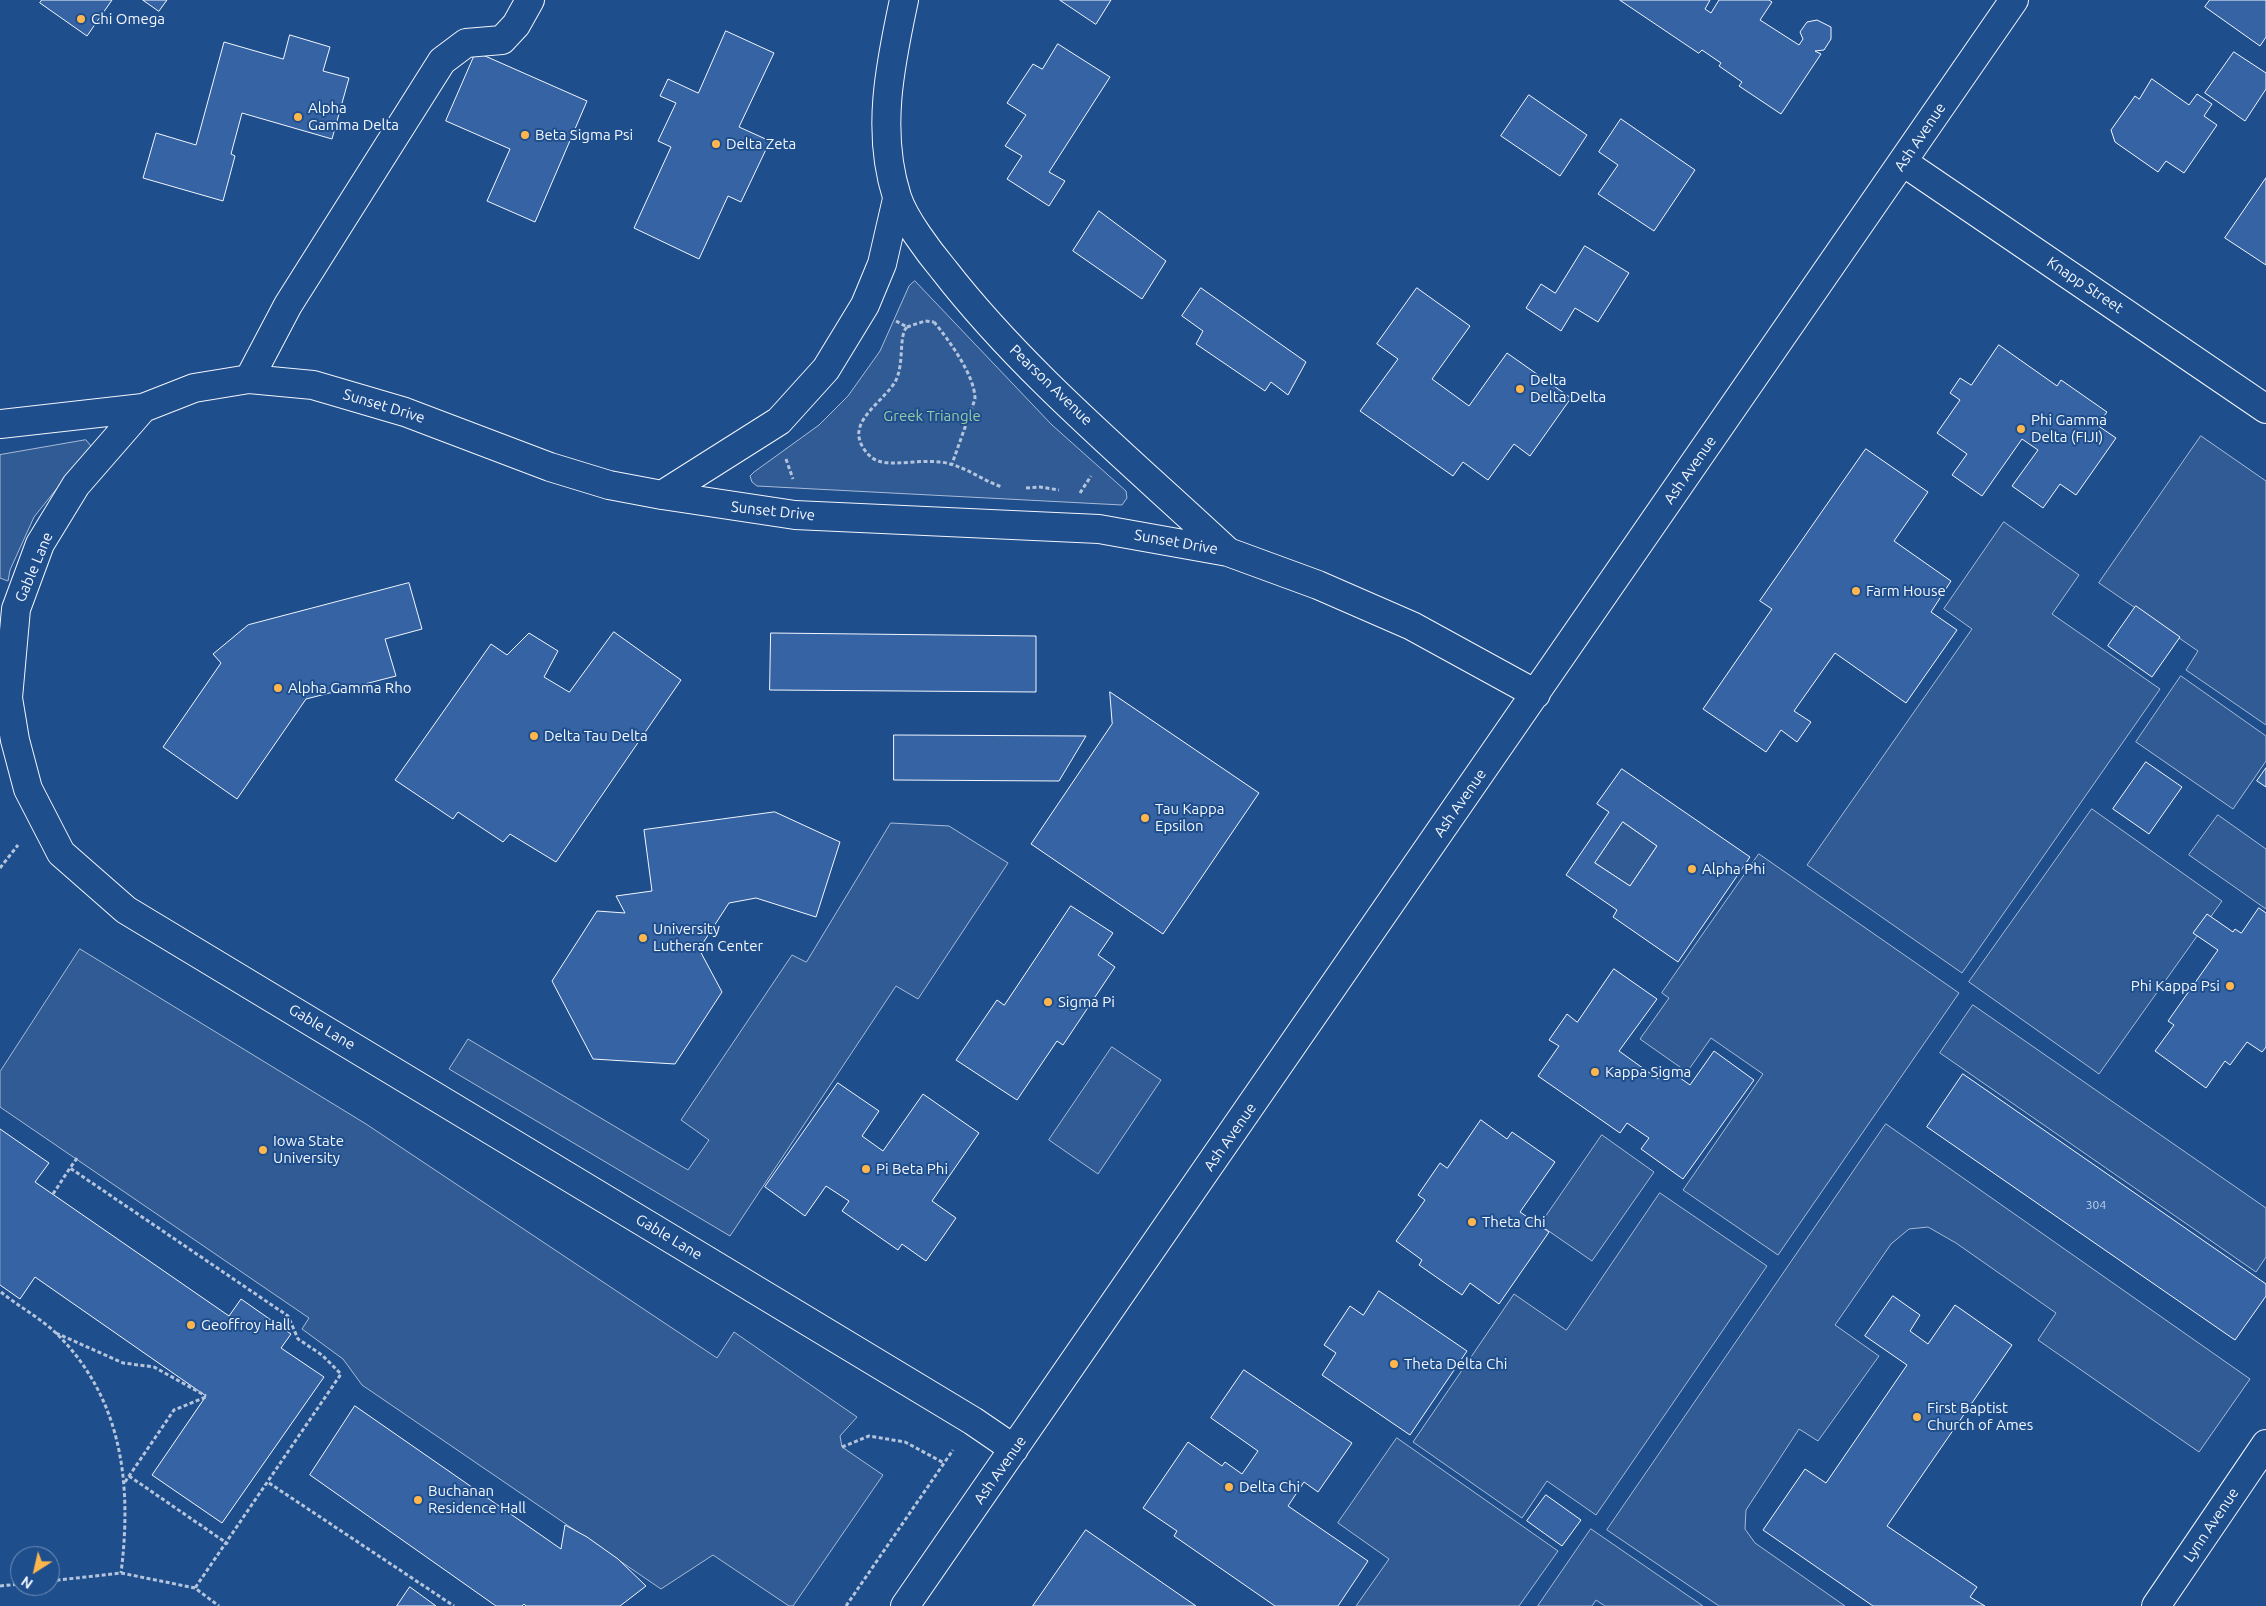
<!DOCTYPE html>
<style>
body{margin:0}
#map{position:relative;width:2266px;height:1606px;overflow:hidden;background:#1f4e8c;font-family:Ubuntu,sans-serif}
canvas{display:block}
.north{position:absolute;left:10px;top:1546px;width:50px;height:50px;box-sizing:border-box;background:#1f4e8c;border:1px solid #7391ba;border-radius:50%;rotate:215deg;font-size:14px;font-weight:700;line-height:20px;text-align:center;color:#f2f6ff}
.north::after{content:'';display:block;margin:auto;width:18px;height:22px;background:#ffb74d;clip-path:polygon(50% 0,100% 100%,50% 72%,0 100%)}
</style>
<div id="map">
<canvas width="2266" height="1606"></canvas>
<div class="north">N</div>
</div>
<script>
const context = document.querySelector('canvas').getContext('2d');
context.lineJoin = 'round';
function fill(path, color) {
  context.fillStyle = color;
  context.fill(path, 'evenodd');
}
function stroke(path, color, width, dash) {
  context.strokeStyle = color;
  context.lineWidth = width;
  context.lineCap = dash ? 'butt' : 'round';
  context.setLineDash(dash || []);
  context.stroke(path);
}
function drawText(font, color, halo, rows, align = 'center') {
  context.font = font + ' Ubuntu,sans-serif';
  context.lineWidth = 4;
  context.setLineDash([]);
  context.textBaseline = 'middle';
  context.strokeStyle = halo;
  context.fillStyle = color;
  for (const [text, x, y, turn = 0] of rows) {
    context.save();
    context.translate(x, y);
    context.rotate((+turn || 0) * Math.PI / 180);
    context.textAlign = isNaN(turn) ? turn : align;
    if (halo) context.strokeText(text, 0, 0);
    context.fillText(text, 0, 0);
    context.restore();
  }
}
const built = new Path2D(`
 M 915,281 L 1052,425 L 1126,491 L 1127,498 L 1122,505 L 757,486 L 752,482 L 750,476 L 754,472 L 819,425 L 848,396 L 880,351 L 909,286 Z
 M 2201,436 L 2266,481 L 2266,725 L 2186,670 L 2198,651 L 2099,583 Z
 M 86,440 L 91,446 L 34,517 L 10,570 L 8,581 L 0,578 L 0,455 Z
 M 2004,522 L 2079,575 L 2052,614 L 2160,689 L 1962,973 L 1807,865 L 1972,629 L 1944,609 Z
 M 2181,676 L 2266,736 L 2266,761 L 2233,809 L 2136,742 Z
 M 2092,809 L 2222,901 L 2099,1074 L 1969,982 Z
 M 2218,815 L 2266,849 L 2266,909 L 2189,855 Z
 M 1623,822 L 1657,846 L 1630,886 L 1595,863 Z
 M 891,823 L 949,826 L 1008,863 L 918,999 L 896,986 L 730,1236 L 449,1069 L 468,1039 L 688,1170 L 709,1140 L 681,1120 L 792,955 L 806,962 Z
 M 1759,854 L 1959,993 L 1778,1255 L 1683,1190 L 1763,1074 L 1711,1038 L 1687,1072 L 1640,1039 L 1669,998 L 1662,993 Z
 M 80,949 L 366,1124 L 717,1358 L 734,1332 L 857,1417 L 840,1436 L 842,1447 L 883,1475 L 793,1606 L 789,1606 L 713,1555 L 661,1589 L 362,1385 L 343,1359 L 302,1329 L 309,1318 L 0,1107 L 0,1072 Z
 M 1973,1005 L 2266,1208 L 2266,1257 L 2256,1272 L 1940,1053 Z
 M 1112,1047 L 1161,1080 L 1098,1174 L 1049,1140 Z
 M 1886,1124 L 2250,1379 L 2199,1452 L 2038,1340 L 2056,1313 L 1956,1243 L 1928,1227 L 1909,1229 L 1891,1244 L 1835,1325 L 1879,1356 L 1818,1441 L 1799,1429 L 1746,1510 L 1745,1529 L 1755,1543 L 1845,1606 L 1719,1606 L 1607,1530 Z
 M 1602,1135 L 1654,1172 L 1592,1261 L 1540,1225 Z
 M 1660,1193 L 1767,1266 L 1596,1515 L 1547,1481 L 1522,1518 L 1413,1442 L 1514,1294 L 1566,1330 Z
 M 1397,1438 L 1558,1551 L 1519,1606 L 1356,1606 L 1389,1559 L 1338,1523 Z
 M 1591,1529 L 1703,1606 L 1605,1606 L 1596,1600 L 1592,1606 L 1538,1606 Z`);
fill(built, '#305b95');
stroke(built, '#a8bbd7', 1);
const building = new Path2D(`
 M 42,0 L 112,0 L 87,36 L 40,3 Z
 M 143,0 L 167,0 L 159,11 Z
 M 1060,0 L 1111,0 L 1096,24 Z
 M 1620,0 L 1710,0 L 1705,9 L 1711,13 L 1719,0 L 1769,0 L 1772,2 L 1760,20 L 1799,45 L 1803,39 L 1800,32 L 1807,22 L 1817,20 L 1831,27 L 1831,39 L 1824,50 L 1815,51 L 1821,54 L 1781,114 L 1739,86 L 1742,82 L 1719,66 L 1721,63 L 1702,50 L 1699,53 Z
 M 2210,0 L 2266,0 L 2266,37 L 2260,46 L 2205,7 Z
 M 726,31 L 774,53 L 739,127 L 770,141 L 741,202 L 728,196 L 699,259 L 634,228 L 671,147 L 658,141 L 676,103 L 660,96 L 668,79 L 698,93 Z
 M 290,35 L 330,47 L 323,71 L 349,78 L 332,139 L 242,113 L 231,154 L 235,156 L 223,201 L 143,178 L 156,133 L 196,145 L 224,42 L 283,59 Z
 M 1058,44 L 1110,77 L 1049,172 L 1065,181 L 1049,206 L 1007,179 L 1022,156 L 1005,146 L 1026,115 L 1007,103 L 1033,64 L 1042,69 Z
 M 476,52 L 587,101 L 535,222 L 487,201 L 510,149 L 446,121 Z
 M 2234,52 L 2266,73 L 2266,89 L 2245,121 L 2205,93 Z
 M 2152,79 L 2189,105 L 2197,94 L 2212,104 L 2204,116 L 2217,125 L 2184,173 L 2166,161 L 2158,172 L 2115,142 L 2111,130 L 2135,96 L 2139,99 Z
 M 1529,95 L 1587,135 L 1560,176 L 1501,136 Z
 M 1621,119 L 1695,170 L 1654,231 L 1598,194 L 1618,165 L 1599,152 Z
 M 2266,178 L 2266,265 L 2225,238 Z
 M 1099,211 L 1166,261 L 1142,299 L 1073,251 Z
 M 1585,246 L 1629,273 L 1598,322 L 1575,308 L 1561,331 L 1526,308 L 1541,284 L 1555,293 Z
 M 1201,288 L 1306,362 L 1288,395 L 1271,382 L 1265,391 L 1196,344 L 1203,331 L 1182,316 Z
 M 1417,288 L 1470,326 L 1432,379 L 1469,406 L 1507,353 L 1571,398 L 1530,456 L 1514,444 L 1488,480 L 1463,462 L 1453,476 L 1360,411 L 1398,359 L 1377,344 Z
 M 1999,345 L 2057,386 L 2061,380 L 2107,412 L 2097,425 L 2116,438 L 2076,495 L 2060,484 L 2043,508 L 2012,486 L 2038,450 L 2022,439 L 1982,496 L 1952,475 L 1967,454 L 1937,433 L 1960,400 L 1950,393 L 1960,378 L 1971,385 Z
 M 1866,449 L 1928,492 L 1894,541 L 1951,581 L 1931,612 L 1957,630 L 1906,703 L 1835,653 L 1794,711 L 1811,722 L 1797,742 L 1781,730 L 1766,752 L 1703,709 L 1772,609 L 1760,601 Z
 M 409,583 L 422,629 L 385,639 L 396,676 L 306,699 L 237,799 L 163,747 L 221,663 L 213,654 L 248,625 Z
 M 2136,606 L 2180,637 L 2152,677 L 2108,646 Z
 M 614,632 L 681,680 L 556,862 L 510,834 L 503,842 L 458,812 L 453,819 L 395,780 L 491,644 L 507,655 L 529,633 L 558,651 L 544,677 L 569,692 Z
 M 771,633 L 1036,636 L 1036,692 L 770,690 Z
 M 1110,692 L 1259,793 L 1163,934 L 1031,844 L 1112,724 Z
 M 894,735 L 1086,736 L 1059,781 L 894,780 Z
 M 2146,762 L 2182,787 L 2149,834 L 2113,809 Z
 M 2266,768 L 2266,787 L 2257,781 Z
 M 1622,769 L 1750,857 L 1678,962 L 1613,917 L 1617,910 L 1566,875 L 1609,812 L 1597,804 ZM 1623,822 L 1657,846 L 1630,886 L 1595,863 Z
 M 775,812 L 840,842 L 816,917 L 756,898 L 729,903 L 699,949 L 722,992 L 675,1064 L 593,1059 L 552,981 L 597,911 L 625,913 L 616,896 L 652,891 L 644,830 Z
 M 1071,906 L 1113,933 L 1098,955 L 1115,967 L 1063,1045 L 1057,1041 L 1017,1100 L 956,1060 L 997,1000 L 1004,1005 Z
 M 2259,908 L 2266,913 L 2266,1047 L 2262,1052 L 2247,1042 L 2230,1065 L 2225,1061 L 2206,1088 L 2155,1051 L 2174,1025 L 2168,1021 L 2218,950 L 2193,933 L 2207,914 L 2233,932 L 2235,929 L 2241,933 Z
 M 1614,969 L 1657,999 L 1619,1051 L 1658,1079 L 1666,1068 L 1690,1085 L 1714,1051 L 1754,1080 L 1683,1179 L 1641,1149 L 1649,1138 L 1627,1123 L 1620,1133 L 1538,1076 L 1559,1046 L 1549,1040 L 1567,1014 L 1577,1022 Z
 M 1963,1074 L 2266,1284 L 2266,1296 L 2235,1340 L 1927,1127 Z
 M 838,1083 L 879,1111 L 862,1136 L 883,1151 L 923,1094 L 979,1133 L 932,1201 L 956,1218 L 926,1261 L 902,1244 L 898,1250 L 842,1211 L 849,1201 L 826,1186 L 805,1216 L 765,1187 Z
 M 1481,1120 L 1507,1139 L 1512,1132 L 1555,1162 L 1520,1212 L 1549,1232 L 1499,1304 L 1470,1283 L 1462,1295 L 1419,1265 L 1422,1260 L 1396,1241 L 1425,1200 L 1418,1195 L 1440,1163 L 1447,1168 Z
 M 0,1129 L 49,1163 L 35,1182 L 229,1316 L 241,1299 L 291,1334 L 281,1348 L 324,1377 L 222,1523 L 152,1475 L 206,1396 L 35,1277 L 20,1299 L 0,1285 Z
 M 1379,1291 L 1467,1351 L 1410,1435 L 1322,1375 L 1336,1353 L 1324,1345 L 1350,1306 L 1363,1315 Z
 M 1893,1296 L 1920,1315 L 1910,1331 L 1928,1344 L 1955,1305 L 2012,1345 L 1887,1526 L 1977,1587 L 1970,1597 L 1985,1606 L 1873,1606 L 1763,1530 L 1805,1469 L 1826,1483 L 1907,1365 L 1865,1336 Z
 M 1244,1370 L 1352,1443 L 1318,1492 L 1304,1482 L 1288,1506 L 1368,1561 L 1338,1606 L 1275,1606 L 1174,1536 L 1177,1531 L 1143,1508 L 1188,1442 L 1222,1466 L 1225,1462 L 1242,1474 L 1258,1451 L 1211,1418 Z
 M 355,1406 L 561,1549 L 565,1525 L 587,1537 L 618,1559 L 646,1586 L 620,1606 L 526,1606 L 524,1604 L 522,1606 L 496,1606 L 310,1475 Z
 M 1546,1495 L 1581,1520 L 1562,1546 L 1527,1521 Z
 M 1086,1530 L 1196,1606 L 1033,1606 Z
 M 410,1587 L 436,1606 L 397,1606 Z`);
fill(building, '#3563a3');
stroke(building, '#f2f6ff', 1);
const minor = new Path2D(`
 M 904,0 C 890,65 876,132 897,197 C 904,219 929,252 944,270 C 1023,372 1132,462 1227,551
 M 1903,162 L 2266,409
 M 249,379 L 288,305 L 442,61 L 466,43 L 502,40 L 516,25 L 530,0
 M 143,408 L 76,485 L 40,544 L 16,609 L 8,698 L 15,740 L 28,789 L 61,853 L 126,910 L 973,1421 L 1014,1449
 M 0,424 L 143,408 L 194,388 L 249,379 L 313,385 L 405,412 L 550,467 L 609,485 L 662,495 L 795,515 L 1099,529 L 1228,552 L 1318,585 L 1412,626 L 1536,694
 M 662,495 L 779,421 L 826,369 L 865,305 L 882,264 L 897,199
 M 905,1606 L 2014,0
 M 2156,1606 L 2266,1444`);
stroke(minor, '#f2f6ff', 30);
stroke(new Path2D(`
 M 896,321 L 907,327 C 898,336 905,364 895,382 C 886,397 861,414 859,431 C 857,442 867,457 878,461 C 896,467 927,457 950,464 C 969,469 984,481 1002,487
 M 934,322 C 949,340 975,376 975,399 L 952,464
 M 907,327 L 925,321 L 934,322
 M 786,459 L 793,479
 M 1026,488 L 1040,487 L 1059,490
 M 1080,493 L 1091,476
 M 0,868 L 18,845
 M 77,1158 L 70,1168 L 288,1316 L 298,1339 L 322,1355 L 341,1374 L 195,1588
 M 53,1194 L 70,1168
 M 1,1292 C 18,1306 40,1318 56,1333 C 123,1399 132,1485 121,1573
 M 56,1333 L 123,1363 L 154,1367 L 206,1396
 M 842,1447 L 869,1436 L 905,1442 L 944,1463
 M 129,1476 L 228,1544
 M 125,1482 L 174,1410 L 206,1397
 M 269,1483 L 454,1606
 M 50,1581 L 121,1573 L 195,1588 L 219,1606
 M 0,1586 L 20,1584
 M 846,1606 L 953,1450`), '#b3c4dc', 3, [4, 2.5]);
stroke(minor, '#1f4e8c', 28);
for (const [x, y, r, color] of [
 [81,19,5,"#ffb74d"],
 [298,117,5,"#ffb74d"],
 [525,135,5,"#ffb74d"],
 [716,144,5,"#ffb74d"],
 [1520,389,5,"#ffb74d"],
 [2021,429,5,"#ffb74d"],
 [1856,591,5,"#ffb74d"],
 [278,688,5,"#ffb74d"],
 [534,736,5,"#ffb74d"],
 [1145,818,5,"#ffb74d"],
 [1692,869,5,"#ffb74d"],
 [643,938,5,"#ffb74d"],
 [2230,986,5,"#ffb74d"],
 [1048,1002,5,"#ffb74d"],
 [1595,1072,5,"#ffb74d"],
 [263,1150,5,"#ffb74d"],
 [866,1169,5,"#ffb74d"],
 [1472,1222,5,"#ffb74d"],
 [191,1325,5,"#ffb74d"],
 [1394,1364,5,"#ffb74d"],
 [1917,1417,5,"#ffb74d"],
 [1229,1487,5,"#ffb74d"],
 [418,1500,5,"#ffb74d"]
]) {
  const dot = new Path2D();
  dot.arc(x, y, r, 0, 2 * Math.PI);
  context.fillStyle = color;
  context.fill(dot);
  stroke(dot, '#1f4e8c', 2);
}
drawText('12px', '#c3d1e8', null, [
 ["304",2096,1205]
]);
drawText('15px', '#f2f6ff', '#1f4e8c', [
 ["Chi Omega",91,19],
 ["Alpha",308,108],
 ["Gamma Delta",308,125],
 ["Beta Sigma Psi",535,135],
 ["Delta Zeta",726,144],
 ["Delta",1530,380],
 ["Delta Delta",1530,397],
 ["Phi Gamma",2031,420],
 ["Delta (FIJI)",2031,437],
 ["Farm House",1866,591],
 ["Alpha Gamma Rho",288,688],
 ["Delta Tau Delta",544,736],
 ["Tau Kappa",1155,809],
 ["Epsilon",1155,826],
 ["Alpha Phi",1702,869],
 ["University",653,929],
 ["Lutheran Center",653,946],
 ["Phi Kappa Psi",2220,986,"right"],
 ["Sigma Pi",1058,1002],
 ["Kappa Sigma",1605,1072],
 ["Iowa State",273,1141],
 ["University",273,1158],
 ["Pi Beta Phi",876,1169],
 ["Theta Chi",1482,1222],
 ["Geoffroy Hall",201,1325],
 ["Theta Delta Chi",1404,1364],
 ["First Baptist",1927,1408],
 ["Church of Ames",1927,1425],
 ["Delta Chi",1239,1487],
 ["Buchanan",428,1491],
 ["Residence Hall",428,1508]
], 'left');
drawText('15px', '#f2f6ff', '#1f4e8c', [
 ["Ash Avenue",1920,137,-56],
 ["Knapp Street",2085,285,34],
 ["Pearson Avenue",1051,385,44],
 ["Sunset Drive",384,406,17],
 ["Ash Avenue",1690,470,-55],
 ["Sunset Drive",773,511,6],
 ["Sunset Drive",1176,542,10],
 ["Gable Lane",34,567,-67],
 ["Ash Avenue",1460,803,-55],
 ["Gable Lane",322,1027,31],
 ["Ash Avenue",1230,1137,-55],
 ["Gable Lane",669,1237,31],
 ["Ash Avenue",1000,1470,-55],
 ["Lynn Avenue",2211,1525,-56]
]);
drawText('15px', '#97c8a6', '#1f4e8c', [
 ["Greek Triangle",932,416]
]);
</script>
